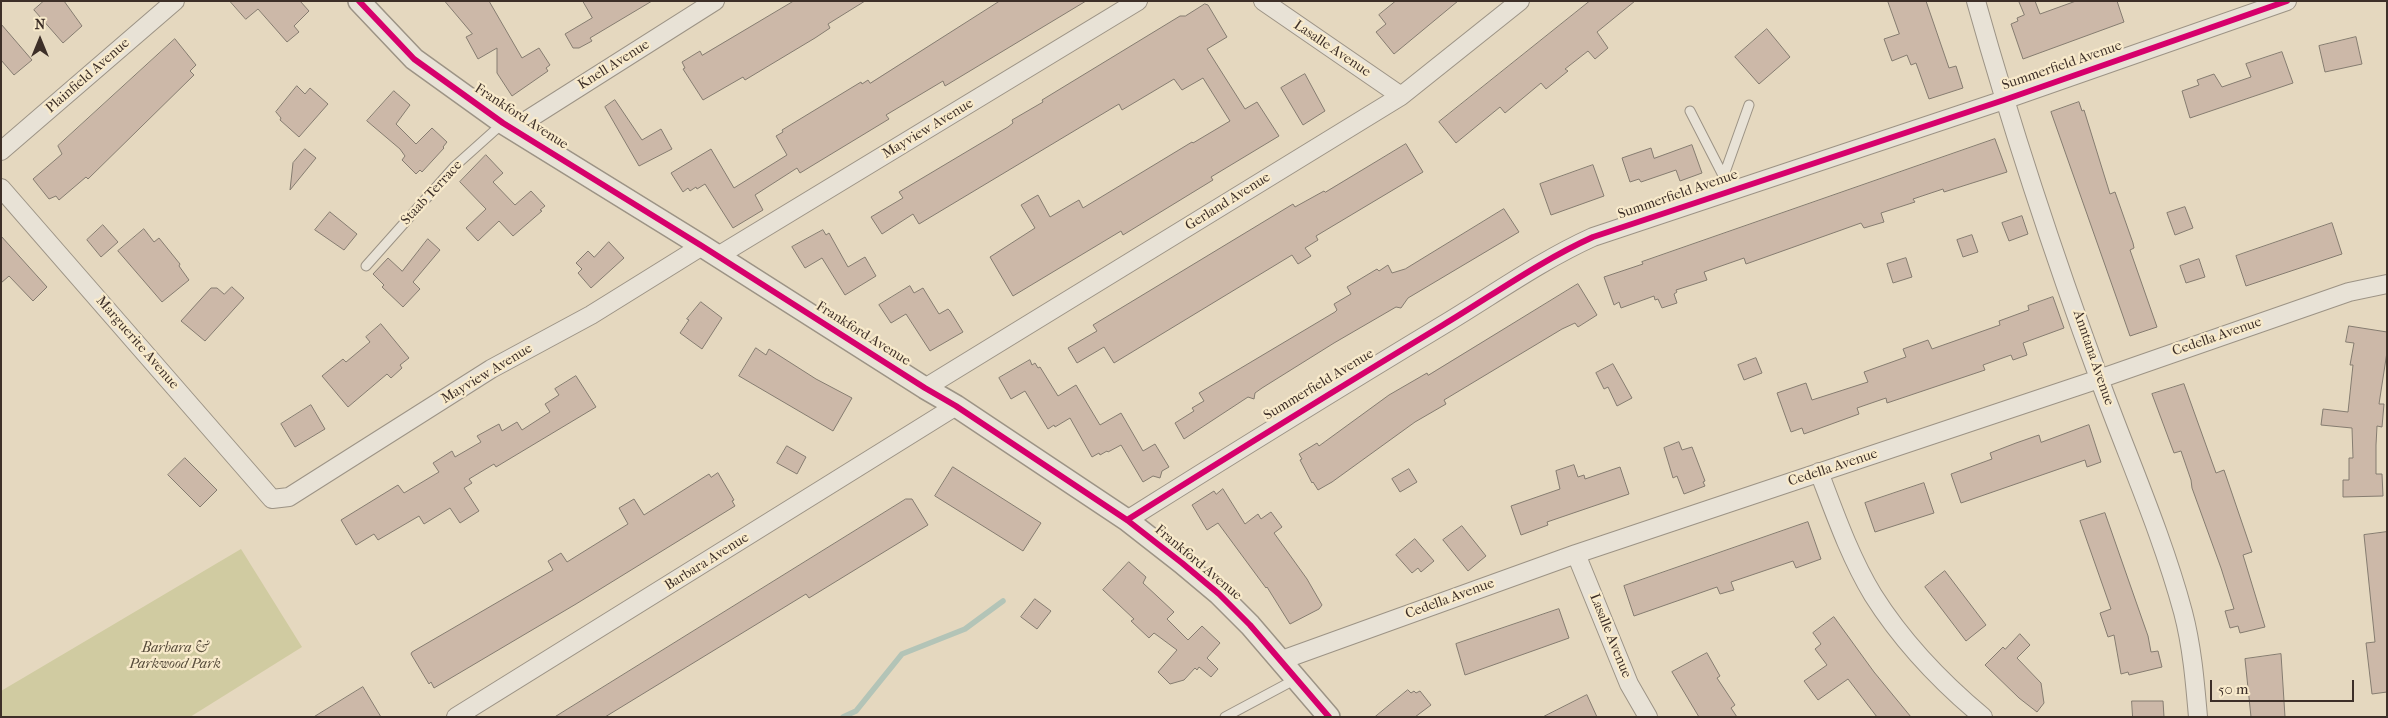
<!DOCTYPE html>
<style>
body{margin:0}
#map{position:relative;width:2388px;height:718px;overflow:hidden;background:#e5d8bf;font-family:"IM FELL French Canon",serif}
canvas{display:block}
.frame{position:absolute;inset:0;border:2px solid #3d2f28;pointer-events:none}
.north{position:absolute;left:15px;top:15px;width:50px;height:50px;-webkit-text-stroke:4px #f8eacb;paint-order:stroke;rotate:0deg;font-size:14px;font-weight:700;line-height:20px;text-align:center;color:#3d2f28}
.north::after{content:'';display:block;margin:auto;width:18px;height:22px;background:#3d2f28;clip-path:polygon(50% 0,100% 100%,50% 72%,0 100%)}
.scale{position:absolute;left:2210px;top:680px;width:144px;height:22px;box-sizing:border-box;border:2px solid #3d2f28;border-top:0;padding-left:6px;font-size:15px;line-height:18px;white-space:nowrap;color:#3d2f28;-webkit-text-stroke:4px #f8eacb;paint-order:stroke}
</style>
<div id="map">
<canvas width="2388" height="718"></canvas>
<div class="frame"></div>
<div class="north">N</div>
<div class="scale">50 m</div>
</div>
<script>
const context = document.querySelector('canvas').getContext('2d');
context.lineJoin = 'round';
function fill(path, color) {
  context.fillStyle = color;
  context.fill(path, 'evenodd');
}
function stroke(path, color, width, dash) {
  context.strokeStyle = color;
  context.lineWidth = width;
  context.lineCap = dash ? 'butt' : 'round';
  context.setLineDash(dash || []);
  context.stroke(path);
}
function drawText(font, color, halo, rows, align = 'center') {
  context.font = font + ' "IM FELL French Canon",serif';
  context.lineWidth = 4.5;
  context.setLineDash([]);
  context.textBaseline = 'middle';
  context.strokeStyle = halo;
  context.fillStyle = color;
  for (const [text, x, y, turn = 0] of rows) {
    context.save();
    context.translate(x, y);
    context.rotate((+turn || 0) * Math.PI / 180);
    context.textAlign = isNaN(turn) ? turn : align;
    if (halo) context.strokeText(text, 0, 0);
    context.fillText(text, 0, 0);
    context.restore();
  }
}
fill(new Path2D(`
 M 241,549 L 302,647 L 190,717 L 1,717 L 1,691 Z`), '#d0cba1');
stroke(new Path2D(`
 M 843,717 L 856,711 L 902,654 L 965,629 L 1003,601`), '#b3c4b7', 5.5);
const building = new Path2D(`
 M 44,1 L 64,1 L 82,26 L 63,43 L 34,10 Z
 M 230,1 L 300,1 L 309,11 L 294,26 L 299,32 L 287,42 L 258,9 L 246,19 Z
 M 445,1 L 489,1 L 522,58 L 539,48 L 550,65 L 546,68 L 548,71 L 512,96 L 497,73 L 497,48 L 478,59 L 466,37 L 472,34 Z
 M 583,1 L 652,1 L 590,38 L 592,41 L 579,48 L 573,48 L 565,34 L 592,18 Z
 M 794,1 L 865,1 L 828,24 L 830,28 L 815,38 L 745,80 L 743,77 L 703,100 L 683,69 L 685,68 L 682,62 L 700,51 L 702,55 Z
 M 1000,1 L 1086,1 L 945,86 L 943,81 L 886,115 L 889,119 L 800,173 L 797,168 L 755,195 L 763,210 L 733,228 L 705,184 L 697,189 L 696,187 L 690,191 L 688,188 L 683,192 L 671,173 L 711,149 L 734,188 L 787,155 L 776,136 L 783,132 L 782,130 L 861,82 L 862,84 L 868,80 L 870,83 Z
 M 1396,1 L 1458,1 L 1394,54 L 1376,32 L 1386,24 L 1379,15 Z
 M 1590,1 L 1635,1 L 1597,32 L 1608,48 L 1595,59 L 1588,51 L 1565,69 L 1568,71 L 1546,89 L 1541,83 L 1505,113 L 1500,107 L 1456,143 L 1439,122 Z
 M 1888,1 L 1926,1 L 1949,68 L 1956,66 L 1963,88 L 1929,99 L 1916,63 L 1911,65 L 1907,55 L 1892,61 L 1884,39 L 1899,34 Z
 M 2019,1 L 2035,1 L 2040,14 L 2076,1 L 2117,1 L 2124,22 L 2023,59 L 2011,24 L 2018,21 L 2017,18 L 2024,15 Z
 M 1205,4 L 1208,5 L 1227,37 L 1207,49 L 1245,109 L 1257,102 L 1279,136 L 1211,177 L 1213,180 L 1123,235 L 1121,231 L 1013,296 L 990,257 L 1035,228 L 1021,205 L 1038,195 L 1050,217 L 1079,200 L 1083,208 L 1192,142 L 1193,143 L 1230,121 L 1203,78 L 1182,90 L 1174,79 L 1122,110 L 1119,104 L 919,224 L 913,214 L 882,234 L 871,217 L 903,198 L 899,192 L 1008,127 L 1013,123 L 1012,120 L 1043,102 L 1042,100 L 1180,16 L 1185,16 Z
 M 1,24 L 32,60 L 14,75 L 1,60 Z
 M 1767,29 L 1790,57 L 1759,84 L 1735,57 Z
 M 2356,37 L 2362,64 L 2325,72 L 2319,46 Z
 M 175,39 L 196,65 L 190,71 L 194,75 L 88,179 L 86,177 L 59,200 L 56,196 L 49,199 L 33,179 L 62,154 L 58,146 Z
 M 2282,52 L 2293,83 L 2190,118 L 2182,91 L 2199,85 L 2197,80 L 2214,74 L 2222,87 L 2251,77 L 2246,64 Z
 M 1305,74 L 1325,111 L 1303,125 L 1281,88 Z
 M 297,86 L 305,94 L 310,88 L 328,104 L 299,137 L 280,120 L 281,118 L 276,112 Z
 M 394,91 L 410,105 L 396,124 L 416,144 L 432,128 L 447,142 L 443,147 L 444,148 L 422,172 L 420,170 L 416,174 L 402,160 L 405,156 L 400,149 L 367,121 Z
 M 615,100 L 642,140 L 661,129 L 672,149 L 639,166 L 605,107 Z
 M 2079,102 L 2082,111 L 2084,110 L 2110,194 L 2115,192 L 2133,243 L 2134,248 L 2130,250 L 2157,327 L 2130,336 L 2051,112 Z
 M 1995,139 L 2007,172 L 1944,192 L 1943,189 L 1913,199 L 1915,202 L 1881,213 L 1884,222 L 1864,228 L 1861,223 L 1746,264 L 1744,258 L 1704,272 L 1707,280 L 1676,290 L 1677,292 L 1674,294 L 1677,303 L 1662,308 L 1658,299 L 1655,300 L 1654,296 L 1621,308 L 1619,302 L 1614,305 L 1604,277 L 1643,264 L 1642,262 Z
 M 1406,144 L 1423,172 L 1316,236 L 1318,240 L 1305,248 L 1311,256 L 1298,264 L 1292,255 L 1114,363 L 1104,347 L 1077,363 L 1068,348 L 1097,331 L 1093,325 L 1293,204 L 1295,207 L 1324,191 L 1325,192 Z
 M 1692,145 L 1702,173 L 1680,181 L 1676,170 L 1641,182 L 1639,179 L 1630,182 L 1622,158 L 1651,148 L 1654,158 Z
 M 305,149 L 316,158 L 290,190 L 293,163 Z
 M 486,155 L 503,173 L 493,182 L 515,205 L 531,191 L 545,206 L 540,210 L 542,211 L 513,236 L 499,221 L 478,241 L 466,228 L 486,209 L 460,182 Z
 M 1593,165 L 1604,196 L 1551,215 L 1540,184 Z
 M 2185,207 L 2193,228 L 2175,235 L 2167,213 Z
 M 1504,209 L 1519,232 L 1408,298 L 1401,308 L 1396,307 L 1334,343 L 1262,388 L 1255,393 L 1254,399 L 1248,397 L 1184,439 L 1175,423 L 1194,411 L 1192,408 L 1204,401 L 1199,393 L 1335,312 L 1337,310 L 1334,304 L 1351,294 L 1347,287 L 1377,269 L 1379,271 L 1388,265 L 1392,273 L 1405,269 Z
 M 330,212 L 357,234 L 344,250 L 315,230 Z
 M 2022,216 L 2028,234 L 2009,241 L 2002,223 Z
 M 2332,223 L 2342,254 L 2246,286 L 2236,256 Z
 M 103,225 L 118,242 L 101,257 L 87,240 Z
 M 144,229 L 154,242 L 159,238 L 180,264 L 179,266 L 189,280 L 162,302 L 118,251 Z
 M 823,230 L 826,235 L 829,233 L 848,267 L 865,257 L 876,276 L 845,295 L 822,258 L 805,268 L 792,247 Z
 M 1972,235 L 1978,252 L 1963,257 L 1957,240 Z
 M 1,236 L 47,287 L 33,301 L 9,276 L 1,283 Z
 M 428,239 L 440,250 L 413,282 L 420,289 L 403,307 L 382,287 L 384,285 L 373,274 L 388,258 L 402,271 Z
 M 609,242 L 624,258 L 591,288 L 578,273 L 582,269 L 576,263 L 588,251 L 594,257 Z
 M 1906,258 L 1912,277 L 1893,283 L 1887,264 Z
 M 2199,259 L 2205,277 L 2186,283 L 2180,266 Z
 M 1578,284 L 1597,315 L 1578,327 L 1575,323 L 1562,329 L 1444,400 L 1446,404 L 1415,422 L 1332,482 L 1318,490 L 1313,482 L 1312,483 L 1300,460 L 1302,459 L 1299,454 L 1317,443 L 1319,446 L 1389,395 L 1427,373 L 1428,375 Z
 M 910,286 L 914,293 L 923,288 L 939,314 L 948,309 L 950,311 L 963,332 L 930,351 L 906,314 L 891,323 L 879,305 Z
 M 232,287 L 244,298 L 205,341 L 181,321 L 211,288 L 217,288 L 224,294 Z
 M 2053,297 L 2064,328 L 2023,343 L 2027,355 L 2013,360 L 2011,355 L 1983,365 L 1985,370 L 1887,403 L 1886,398 L 1857,408 L 1859,414 L 1804,434 L 1802,428 L 1791,432 L 1777,393 L 1806,383 L 1812,400 L 1868,382 L 1864,372 L 1906,357 L 1903,349 L 1928,340 L 1932,349 L 2000,325 L 1999,321 L 2029,310 L 2028,306 Z
 M 701,302 L 722,318 L 702,349 L 680,333 L 689,320 L 687,319 Z
 M 381,324 L 409,358 L 400,365 L 402,368 L 391,378 L 387,374 L 348,407 L 322,376 L 343,359 L 346,362 L 370,342 L 366,337 Z
 M 2349,326 L 2387,332 L 2387,352 L 2379,404 L 2384,404 L 2382,427 L 2377,426 L 2376,445 L 2376,474 L 2382,474 L 2383,496 L 2343,497 L 2343,480 L 2349,480 L 2349,458 L 2353,458 L 2352,428 L 2321,425 L 2323,409 L 2348,412 L 2353,365 L 2350,365 L 2354,343 L 2346,342 Z
 M 756,348 L 766,355 L 769,349 L 816,379 L 852,398 L 833,431 L 739,376 Z
 M 1756,358 L 1762,373 L 1744,380 L 1738,365 Z
 M 1030,360 L 1032,365 L 1035,363 L 1038,368 L 1040,367 L 1058,396 L 1076,385 L 1100,425 L 1121,413 L 1143,451 L 1155,444 L 1169,467 L 1162,471 L 1160,478 L 1153,476 L 1143,482 L 1121,445 L 1108,452 L 1107,451 L 1100,455 L 1099,453 L 1092,457 L 1070,418 L 1055,427 L 1054,425 L 1048,429 L 1025,391 L 1011,399 L 999,378 Z
 M 1613,364 L 1632,398 L 1617,406 L 1608,387 L 1604,389 L 1596,373 Z
 M 576,376 L 596,407 L 496,467 L 494,464 L 469,479 L 472,483 L 464,488 L 479,511 L 460,523 L 450,508 L 424,524 L 419,516 L 378,540 L 374,534 L 356,545 L 341,520 L 398,485 L 404,493 L 439,472 L 433,463 L 452,451 L 455,457 L 481,442 L 477,436 L 499,424 L 502,431 L 517,422 L 522,430 L 550,412 L 545,404 L 559,395 L 555,389 Z
 M 2184,384 L 2216,473 L 2224,470 L 2252,552 L 2243,555 L 2265,627 L 2240,633 L 2238,626 L 2230,628 L 2225,611 L 2234,609 L 2221,568 L 2192,488 L 2191,480 L 2181,451 L 2174,453 L 2152,394 Z
 M 311,405 L 325,429 L 295,447 L 281,424 Z
 M 2089,425 L 2101,462 L 2087,467 L 2085,460 L 1961,503 L 1951,474 L 1992,459 L 1990,453 L 2016,443 L 2039,435 L 2041,442 Z
 M 1679,442 L 1682,450 L 1692,447 L 1705,481 L 1703,482 L 1705,486 L 1684,494 L 1677,476 L 1673,478 L 1664,448 Z
 M 787,446 L 806,457 L 797,474 L 777,463 Z
 M 185,458 L 217,490 L 200,507 L 168,475 Z
 M 1574,465 L 1578,477 L 1584,475 L 1585,479 L 1620,467 L 1629,494 L 1547,522 L 1548,525 L 1521,535 L 1511,506 L 1560,489 L 1556,471 Z
 M 953,467 L 1041,523 L 1023,551 L 935,496 Z
 M 1409,469 L 1417,482 L 1400,492 L 1392,479 Z
 M 718,473 L 734,500 L 732,501 L 735,506 L 576,604 L 434,688 L 431,682 L 429,684 L 411,654 L 412,652 L 553,570 L 548,561 L 561,553 L 567,562 L 628,524 L 619,508 L 634,499 L 644,515 L 709,474 L 711,477 Z
 M 1924,483 L 1934,513 L 1875,532 L 1865,503 Z
 M 1223,489 L 1245,524 L 1258,514 L 1261,519 L 1271,512 L 1282,527 L 1274,533 L 1307,579 L 1322,605 L 1319,609 L 1290,624 L 1267,587 L 1266,588 L 1218,523 L 1207,530 L 1192,505 L 1214,491 L 1216,494 Z
 M 906,499 L 912,499 L 928,525 L 809,598 L 806,594 L 605,717 L 555,717 Z
 M 2105,513 L 2148,636 L 2151,652 L 2158,651 L 2162,667 L 2129,675 L 2128,672 L 2121,674 L 2114,635 L 2108,637 L 2100,613 L 2111,609 L 2080,521 Z
 M 1808,522 L 1821,559 L 1796,568 L 1793,561 L 1731,582 L 1734,590 L 1720,594 L 1717,587 L 1634,616 L 1624,586 Z
 M 1462,526 L 1486,556 L 1468,571 L 1443,540 Z
 M 2387,532 L 2387,692 L 2372,694 L 2366,643 L 2375,642 L 2364,535 Z
 M 1415,539 L 1434,561 L 1421,572 L 1418,568 L 1412,573 L 1396,555 Z
 M 1129,562 L 1146,577 L 1143,583 L 1174,612 L 1167,619 L 1188,640 L 1202,626 L 1220,643 L 1207,658 L 1218,669 L 1211,677 L 1199,667 L 1197,670 L 1195,668 L 1184,680 L 1170,684 L 1158,672 L 1177,650 L 1154,633 L 1149,638 L 1131,621 L 1134,619 L 1103,590 Z
 M 1945,571 L 1986,625 L 1966,641 L 1925,587 Z
 M 1035,599 L 1051,611 L 1037,629 L 1021,617 Z
 M 1559,609 L 1569,638 L 1465,675 L 1456,644 Z
 M 1834,617 L 1874,672 L 1911,717 L 1877,717 L 1848,679 L 1818,700 L 1804,681 L 1827,665 L 1815,649 L 1821,644 L 1813,633 Z
 M 2020,634 L 2030,645 L 2017,658 L 2041,683 L 2044,703 L 2037,712 L 2019,698 L 1985,665 L 2003,647 L 2005,649 Z
 M 1707,653 L 1720,676 L 1717,678 L 1735,705 L 1731,708 L 1737,717 L 1699,717 L 1672,672 Z
 M 2281,654 L 2285,717 L 2251,717 L 2245,659 Z
 M 363,687 L 381,717 L 314,717 Z
 M 1408,690 L 1411,693 L 1414,691 L 1416,693 L 1420,691 L 1431,705 L 1415,717 L 1375,717 Z
 M 1587,695 L 1597,717 L 1543,717 Z
 M 2132,701 L 2163,701 L 2164,717 L 2133,717 Z`);
fill(building, '#ccb8a8');
stroke(building, '#857c70', 1);
const service = new Path2D(`
 M 1690,111 L 1731,191
 M 1724,175 L 1749,105
 M 366,266 L 455,166 L 503,123
 M 1225,717 L 1296,679`);
const minor = new Path2D(`
 M 1263,1 L 1401,96
 M 1976,1 C 2012,129 2054,256 2100,381 C 2128,458 2162,534 2183,612 C 2192,646 2195,682 2198,717
 M 513,129 L 715,1
 M 1,151 L 175,1
 M 1,188 L 272,499 L 289,497 L 491,369 L 591,315 L 702,246
 M 718,256 L 1138,1
 M 925,388 L 1401,96 L 1520,1
 M 1819,472 C 1835,514 1850,557 1873,595 C 1902,641 1941,682 1983,717
 M 1127,520 C 1232,454 1337,389 1443,325 C 1493,295 1540,261 1593,237 L 2004,100 L 2287,1
 M 1576,554 L 1629,684 L 1648,717
 M 1282,660 L 1576,554 L 2099,379 L 2349,292 L 2387,284
 M 456,717 L 956,406`);
const tertiary = new Path2D(`
 M 359,1 L 414,59 L 503,123 L 702,246 L 925,388 L 956,406 L 1127,520 L 1182,563 L 1219,594 L 1250,625 L 1329,717`);
stroke(service, '#9c9385', 11);
stroke(minor, '#9c9385', 20);
stroke(tertiary, '#9c9385', 24);
stroke(service, '#e8e2d6', 9);
stroke(minor, '#e8e2d6', 18);
stroke(tertiary, '#e8e2d6', 21);
stroke(new Path2D(`
 M 359,1 L 414,59 L 503,123 L 702,246 L 925,388 L 956,406 L 1127,520 L 1182,563 L 1219,594 L 1250,625 L 1329,717
 M 1127,520 C 1232,454 1337,389 1443,325 C 1493,295 1540,261 1593,237 L 2004,100 L 2287,1`), '#d6006c', 6);
drawText('14px', '#3d2f28', '#f8eacb', [
 ["Lasalle Avenue",1332,49,34],
 ["Knell Avenue",614,65,-32],
 ["Summerfield Avenue",2062,66,-19],
 ["Plainfield Avenue",88,76,-41],
 ["Frankford Avenue",521,117,33],
 ["Mayview Avenue",928,129,-31],
 ["Staab Terrace",432,193,-47],
 ["Summerfield Avenue",1678,195,-19],
 ["Gerland Avenue",1228,202,-32],
 ["Frankford Avenue",863,334,32],
 ["Cedella Avenue",2217,337,-19],
 ["Marguerite Avenue",137,343,49],
 ["Anntana Avenue",2093,358,71],
 ["Mayview Avenue",487,374,-31],
 ["Summerfield Avenue",1319,385,-31],
 ["Cedella Avenue",1833,468,-18],
 ["Barbara Avenue",707,562,-32],
 ["Frankford Avenue",1198,563,40],
 ["Cedella Avenue",1450,599,-20],
 ["Lasalle Avenue",1610,636,68]
]);
drawText('italic 14px', '#574c3b', '#f8eacb', [
 ["Barbara &",175,649],
 ["Parkwood Park",175,665]
]);
</script>
